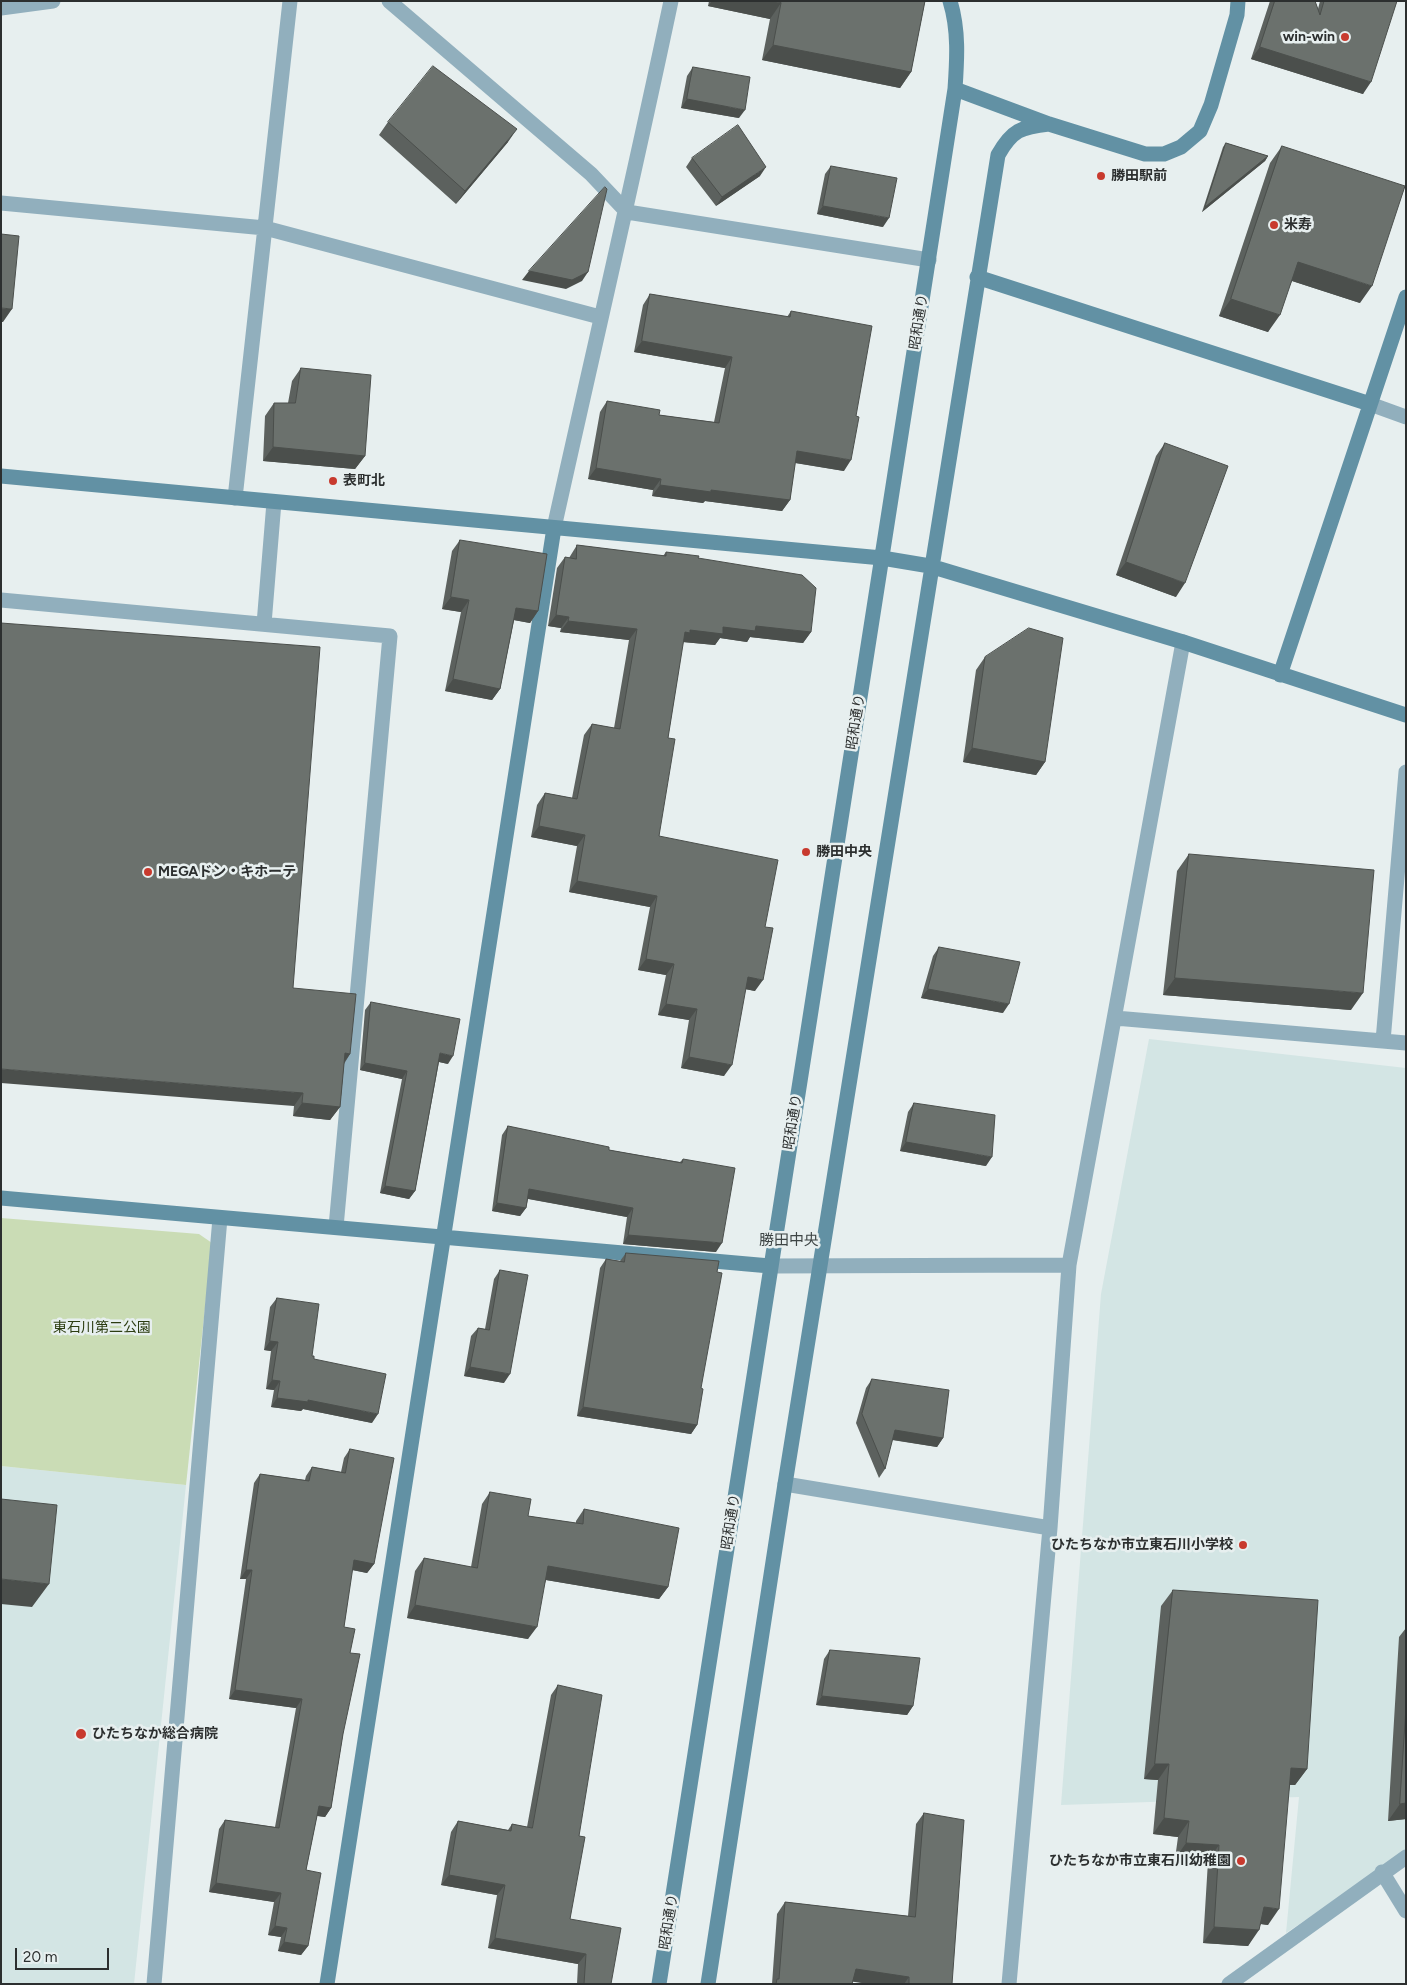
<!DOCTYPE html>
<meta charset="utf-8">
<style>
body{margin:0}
#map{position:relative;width:1407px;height:1985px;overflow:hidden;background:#e7efef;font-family:Figtree,sans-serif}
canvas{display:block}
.frame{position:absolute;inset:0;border:2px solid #2c2f2f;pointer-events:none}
.scale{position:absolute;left:15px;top:1948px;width:94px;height:22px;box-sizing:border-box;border:2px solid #2c2f2f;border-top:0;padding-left:6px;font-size:15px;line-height:18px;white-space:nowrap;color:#2c2f2f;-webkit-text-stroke:4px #e7efef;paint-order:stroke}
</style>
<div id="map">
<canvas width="1407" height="1985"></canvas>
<div class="frame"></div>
<div class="scale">20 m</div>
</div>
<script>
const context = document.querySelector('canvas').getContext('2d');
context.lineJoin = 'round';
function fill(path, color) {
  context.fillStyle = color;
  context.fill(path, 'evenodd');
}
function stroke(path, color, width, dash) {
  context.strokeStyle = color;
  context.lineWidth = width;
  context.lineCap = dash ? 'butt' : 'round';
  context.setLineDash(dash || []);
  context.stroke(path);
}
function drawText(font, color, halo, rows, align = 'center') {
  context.font = font + ' Figtree,"Noto Sans JP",sans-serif';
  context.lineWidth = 5;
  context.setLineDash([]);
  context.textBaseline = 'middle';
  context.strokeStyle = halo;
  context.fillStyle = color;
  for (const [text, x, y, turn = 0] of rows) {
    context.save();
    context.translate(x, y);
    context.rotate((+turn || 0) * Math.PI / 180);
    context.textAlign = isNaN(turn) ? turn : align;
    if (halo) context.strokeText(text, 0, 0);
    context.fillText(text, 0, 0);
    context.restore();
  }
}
fill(new Path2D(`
 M 1149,1039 L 1406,1068 L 1406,1853 L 1286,1933 L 1299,1797 L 1061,1805 L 1101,1294 Z
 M 1,1466 L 186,1485 L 134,1984 L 1,1984 Z`), '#d3e5e4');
fill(new Path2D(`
 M 1,1218 L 199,1234 L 212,1243 L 186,1485 L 1,1466 Z`), '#cadcb5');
stroke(new Path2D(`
 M 389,1 L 591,174 L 627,212 L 929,260
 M 1,8 L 53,1
 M 1,203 L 265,228 L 600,317
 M 1370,404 L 1406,417
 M 235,498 L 290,1
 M 554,528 C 593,352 634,177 671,1
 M 1,600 L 390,636 L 336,1227
 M 264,624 L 274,502
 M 1115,1018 L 1406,1043
 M 1383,1041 L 1406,772
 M 770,1266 L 1069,1265
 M 785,1484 L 1050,1528
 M 1382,1872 L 1406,1911
 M 154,1984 L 220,1218
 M 1009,1984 L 1050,1528 L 1069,1265 L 1183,642
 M 1229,1984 L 1406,1857`), '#91afbd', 15);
stroke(new Path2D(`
 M 955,89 L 1049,124 L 1145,154 L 1164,154 L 1181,147 L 1200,131 L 1211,105 L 1237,15 L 1238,1
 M 977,277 L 1370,404
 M 1,476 L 882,558 L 930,566 L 1183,642 L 1406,715
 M 1280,675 L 1406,297
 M 1,1198 L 770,1266
 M 327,1984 L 554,528
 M 659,1984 L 955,89 C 957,60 959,30 950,1
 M 708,1984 L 785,1484 L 998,155 C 1012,130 1021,127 1049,124`), '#6291a4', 15);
fill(new Path2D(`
 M 709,1 L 925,1 L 911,72 L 900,88 L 762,60 L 770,19 L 708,6 Z
 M 1270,1 L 1315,1 L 1318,9 L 1320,1 L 1397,1 L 1363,94 L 1251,59 Z
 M 693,67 L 739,118 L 681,108 L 687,76 Z
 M 388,122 L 508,142 L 456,204 L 379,135 Z
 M 1226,143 L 1268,156 L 1265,161 L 1202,212 L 1223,147 Z
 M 1282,146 L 1360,303 L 1292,281 L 1268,332 L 1219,316 L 1270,163 Z
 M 692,158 L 760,176 L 716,206 L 686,167 Z
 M 831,166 L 883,227 L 817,214 L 825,174 Z
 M 650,294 L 787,317 L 791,311 L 844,471 L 795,463 L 790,500 L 782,511 L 705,501 L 703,503 L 652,496 L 653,490 L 588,479 L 600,412 L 607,401 L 659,415 L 714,422 L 725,368 L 634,352 L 643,305 Z
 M 301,368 L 365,456 L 355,469 L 263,461 L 265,416 L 274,403 L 288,403 L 292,381 Z
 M 1165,443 L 1176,597 L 1116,575 L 1156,456 Z
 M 460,540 L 538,611 L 530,623 L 514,620 L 500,689 L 492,700 L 445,691 L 461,612 L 442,609 L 452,551 Z
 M 577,545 L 663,556 L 666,552 L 698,558 L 811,632 L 803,643 L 750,637 L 747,642 L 720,638 L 715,645 L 683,642 L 668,738 L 659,836 L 765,927 L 755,991 L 745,989 L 724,1076 L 681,1068 L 689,1020 L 658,1015 L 666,975 L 638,970 L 650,907 L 569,892 L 577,846 L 531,837 L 537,805 L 545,793 L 572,798 L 584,735 L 592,724 L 614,728 L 629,640 L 560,632 L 561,628 L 548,626 L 557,568 L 565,557 L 569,558 Z
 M 985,657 L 1045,762 L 1036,775 L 963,762 L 976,670 Z
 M 1189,854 L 1351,1010 L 1163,995 L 1177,871 Z
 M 939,947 L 1003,1013 L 921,998 L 933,956 Z
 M 293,988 L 350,1054 L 344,1064 L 340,1107 L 330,1120 L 293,1116 L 294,1106 Z
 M 371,1002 L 448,1064 L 439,1062 L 415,1191 L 409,1199 L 380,1193 L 402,1079 L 360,1070 L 365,1010 Z
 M 914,1103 L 986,1166 L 900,1151 L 908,1112 Z
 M 508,1126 L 609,1150 L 680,1162 L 683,1159 L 716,1252 L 623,1244 L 627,1217 L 528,1199 L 526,1208 L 520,1216 L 492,1211 L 502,1135 Z
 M 626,1253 L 701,1388 L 697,1425 L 691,1434 L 577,1416 L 600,1268 L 606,1259 L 620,1261 Z
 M 500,1270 L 504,1383 L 464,1376 L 471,1336 L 478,1328 L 485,1329 L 494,1279 Z
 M 277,1298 L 314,1359 L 372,1423 L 303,1409 L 301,1411 L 271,1407 L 274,1390 L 266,1389 L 271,1351 L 264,1350 L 270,1307 Z
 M 872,1379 L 943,1438 L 937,1447 L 892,1440 L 885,1469 L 879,1478 L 856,1423 L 866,1388 Z
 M 350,1449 L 374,1564 L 367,1573 L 352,1570 L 344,1627 L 350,1653 L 343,1734 L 331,1808 L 325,1817 L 317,1816 L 306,1870 L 308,1946 L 301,1955 L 278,1951 L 281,1937 L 268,1935 L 274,1902 L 209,1892 L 219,1829 L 225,1820 L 275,1827 L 296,1708 L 229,1699 L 246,1579 L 240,1579 L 254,1483 L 260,1474 L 305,1480 L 306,1476 L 312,1467 L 341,1472 L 344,1458 Z
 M 490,1492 L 528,1516 L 576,1523 L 576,1521 L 584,1509 L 668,1587 L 659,1599 L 546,1580 L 528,1639 L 407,1618 L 415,1571 L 424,1558 L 471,1567 L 482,1504 Z
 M 1173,1590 L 1307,1769 L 1295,1785 L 1290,1785 L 1268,1925 L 1261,1924 L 1248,1946 L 1203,1943 L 1208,1861 L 1175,1859 L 1178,1837 L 1153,1834 L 1158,1780 L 1144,1779 L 1161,1606 Z
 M 1406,1628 L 1406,1819 L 1388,1821 L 1399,1637 Z
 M 830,1650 L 913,1706 L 907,1715 L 816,1705 L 824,1659 Z
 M 558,1685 L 579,1836 L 570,1919 L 611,1984 L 577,1984 L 578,1964 L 488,1948 L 497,1895 L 441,1885 L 451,1832 L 458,1821 L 508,1830 L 512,1824 L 527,1827 L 551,1695 Z
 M 924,1813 L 952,1984 L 869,1984 L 853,1981 L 852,1984 L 772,1984 L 777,1914 L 785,1902 L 908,1916 L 916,1824 Z`), '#5c615e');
fill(new Path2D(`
 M 712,1 L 771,1 L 781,3 L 770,19 L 708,6 Z
 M 773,45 L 911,72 L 900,88 L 762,60 Z
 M 1260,47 L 1371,82 L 1363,94 L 1251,59 Z
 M 687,99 L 745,110 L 739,118 L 681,108 Z
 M 517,129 L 508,142 L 456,204 L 465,191 Z
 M 1268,156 L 1265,161 L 1202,212 L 1205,207 Z
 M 766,167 L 760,176 L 716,206 L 722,197 Z
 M 823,206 L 889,218 L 883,227 L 817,214 Z
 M 1298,262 L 1372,286 L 1360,303 L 1286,279 Z
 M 529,271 L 588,272 L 582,281 L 566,289 L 522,280 Z
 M 1231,299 L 1280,315 L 1268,332 L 1219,316 Z
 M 1,308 L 12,309 L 3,322 L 1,322 Z
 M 642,341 L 732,357 L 725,368 L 634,352 Z
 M 273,447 L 365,456 L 355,469 L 263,461 Z
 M 797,451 L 851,460 L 844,471 L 790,462 Z
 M 596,468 L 661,479 L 653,490 L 588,479 Z
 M 660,485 L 711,490 L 790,500 L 782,511 L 705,501 L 703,503 L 652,496 Z
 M 1126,562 L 1185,583 L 1176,597 L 1116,575 Z
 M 451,597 L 469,600 L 461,612 L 442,609 Z
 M 516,608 L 538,611 L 530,623 L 508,619 Z
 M 556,615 L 569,617 L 561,628 L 548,626 Z
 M 568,621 L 637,629 L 629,640 L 560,632 Z
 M 756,626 L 811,632 L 803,643 L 750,637 L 747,642 L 720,638 L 715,645 L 683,642 L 685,632 L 690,630 L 723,627 Z
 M 453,679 L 500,689 L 492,700 L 445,691 Z
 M 972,748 L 1045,762 L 1036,775 L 963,762 Z
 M 539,826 L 585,835 L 577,846 L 531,837 Z
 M 577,881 L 657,896 L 650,907 L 569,892 Z
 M 646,959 L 674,964 L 666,975 L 638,970 Z
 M 748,977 L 763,980 L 755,991 L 740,988 Z
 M 1175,978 L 1363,993 L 1351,1010 L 1163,995 Z
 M 928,989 L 1009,1004 L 1003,1013 L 921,998 Z
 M 666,1004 L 697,1009 L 689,1020 L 658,1015 Z
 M 345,1053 L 350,1054 L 341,1067 Z
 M 440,1053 L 453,1056 L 448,1064 L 435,1061 Z
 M 689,1057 L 732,1065 L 724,1076 L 681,1068 Z
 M 365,1063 L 407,1071 L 402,1079 L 360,1070 Z
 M 1,1069 L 303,1093 L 294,1106 L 1,1083 Z
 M 302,1103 L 340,1107 L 330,1120 L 293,1116 Z
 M 906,1142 L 992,1157 L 986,1166 L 900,1151 Z
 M 385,1186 L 415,1191 L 409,1199 L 380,1193 Z
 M 529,1189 L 633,1208 L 627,1217 L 524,1198 Z
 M 497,1203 L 526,1208 L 520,1216 L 492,1211 Z
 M 628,1235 L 722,1243 L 716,1252 L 623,1244 Z
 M 270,1341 L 278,1342 L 271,1351 L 264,1350 Z
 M 470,1367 L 510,1374 L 504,1383 L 464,1376 Z
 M 272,1380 L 280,1381 L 274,1390 L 266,1389 Z
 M 277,1398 L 308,1400 L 378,1414 L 372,1423 L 303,1409 L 301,1411 L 271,1407 Z
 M 583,1407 L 697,1425 L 691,1434 L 577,1416 Z
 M 895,1430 L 943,1438 L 937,1447 L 888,1439 Z
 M 354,1560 L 374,1564 L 367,1573 L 348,1569 Z
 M 548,1566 L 668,1587 L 659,1599 L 540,1579 Z
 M 246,1570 L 252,1570 L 246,1579 L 240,1579 Z
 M 1,1579 L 49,1584 L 32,1607 L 1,1604 Z
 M 415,1605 L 537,1627 L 528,1639 L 407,1618 Z
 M 235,1690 L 302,1699 L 296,1708 L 229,1699 Z
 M 822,1696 L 913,1706 L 907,1715 L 816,1705 Z
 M 1155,1764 L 1169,1764 L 1158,1780 L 1144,1779 Z
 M 1291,1768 L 1307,1769 L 1295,1785 L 1280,1784 Z
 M 1406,1803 L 1406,1819 L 1388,1821 L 1400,1804 Z
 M 319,1806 L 331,1808 L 325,1817 L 312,1815 Z
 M 1164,1818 L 1189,1821 L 1178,1837 L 1153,1834 Z
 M 1186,1843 L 1219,1845 L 1208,1861 L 1175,1859 Z
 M 449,1875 L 505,1885 L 497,1895 L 441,1885 Z
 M 216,1883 L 281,1893 L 274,1902 L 209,1892 Z
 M 1264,1907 L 1279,1909 L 1268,1925 L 1253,1923 Z
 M 275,1926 L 287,1928 L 281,1937 L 268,1935 Z
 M 1214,1927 L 1259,1930 L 1248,1946 L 1203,1943 Z
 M 495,1938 L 586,1954 L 578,1964 L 488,1948 Z
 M 284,1942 L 308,1946 L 301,1955 L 278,1951 Z
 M 856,1969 L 909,1977 L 904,1984 L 869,1984 L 848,1981 Z`), '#4b4f4c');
const building = new Path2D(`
 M 771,1 L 925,1 L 911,72 L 773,45 L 781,3 Z
 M 1275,1 L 1315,1 L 1320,15 L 1324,1 L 1397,1 L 1371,82 L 1260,47 Z
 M 433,66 L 517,129 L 465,191 L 388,122 Z
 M 693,67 L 750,77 L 745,110 L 687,99 Z
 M 738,125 L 766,167 L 722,197 L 692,158 Z
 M 1226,143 L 1268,156 L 1205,207 Z
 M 1282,146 L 1405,186 L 1372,286 L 1298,262 L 1280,315 L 1231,299 Z
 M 831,166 L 897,178 L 889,218 L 823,206 Z
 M 605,187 L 607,189 L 588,272 L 572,280 L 529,271 Z
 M 1,234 L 19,236 L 12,309 L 1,308 Z
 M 650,294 L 790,317 L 791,311 L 872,326 L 856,416 L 859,417 L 851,460 L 797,451 L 790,500 L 711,490 L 711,492 L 660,485 L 661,479 L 596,468 L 607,401 L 660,410 L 659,415 L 719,423 L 732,357 L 642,341 Z
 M 301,368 L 371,375 L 365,456 L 273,447 L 274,403 L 295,403 Z
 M 1165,443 L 1228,466 L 1185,583 L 1126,562 Z
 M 460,540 L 547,554 L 538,611 L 516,608 L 500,689 L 453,679 L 469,600 L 451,597 Z
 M 577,545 L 666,556 L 666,552 L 699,556 L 698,558 L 802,575 L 816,588 L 811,632 L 756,626 L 755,631 L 723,627 L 723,634 L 690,630 L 690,633 L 685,632 L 668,738 L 675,739 L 659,836 L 778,860 L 765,927 L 773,928 L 763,980 L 748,977 L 732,1065 L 689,1057 L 697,1009 L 666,1004 L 674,964 L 646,959 L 657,896 L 577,881 L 585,835 L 539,826 L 545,793 L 577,799 L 592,724 L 620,729 L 637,629 L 568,621 L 569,617 L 556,615 L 565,557 L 576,559 Z
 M 1,623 L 320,647 L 293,988 L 356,994 L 350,1054 L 345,1053 L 340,1107 L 302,1103 L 303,1093 L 1,1069 Z
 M 1029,628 L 1063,638 L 1045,762 L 972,748 L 985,657 Z
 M 1189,854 L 1374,870 L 1363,993 L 1175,978 Z
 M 939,947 L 1020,962 L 1009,1004 L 928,989 Z
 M 371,1002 L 460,1019 L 453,1056 L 440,1053 L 415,1191 L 385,1186 L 407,1071 L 365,1063 Z
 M 914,1103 L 995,1115 L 992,1157 L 906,1142 Z
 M 508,1126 L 609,1147 L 609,1150 L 682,1163 L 683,1159 L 735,1168 L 722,1243 L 628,1235 L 633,1208 L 529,1189 L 526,1208 L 497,1203 Z
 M 626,1253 L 719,1261 L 717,1272 L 722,1273 L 701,1388 L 703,1389 L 697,1425 L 583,1407 L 606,1259 L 624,1262 Z
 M 500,1270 L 528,1275 L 510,1374 L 470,1367 L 478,1328 L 489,1330 Z
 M 277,1298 L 319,1304 L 312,1356 L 314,1356 L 314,1359 L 386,1374 L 378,1414 L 308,1400 L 308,1402 L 277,1398 L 280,1381 L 272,1380 L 278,1342 L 270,1341 Z
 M 872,1379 L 949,1390 L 943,1438 L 895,1430 L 885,1469 L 862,1414 Z
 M 350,1449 L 394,1458 L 374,1564 L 354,1560 L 344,1627 L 355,1629 L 350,1653 L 360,1654 L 343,1734 L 331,1808 L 319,1806 L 306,1870 L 321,1873 L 308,1946 L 284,1942 L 287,1928 L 275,1926 L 281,1893 L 216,1883 L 225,1820 L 279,1828 L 302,1699 L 235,1690 L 252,1570 L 246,1570 L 260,1474 L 309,1481 L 312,1467 L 345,1473 Z
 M 490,1492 L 531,1499 L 528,1516 L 583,1524 L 584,1509 L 679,1528 L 668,1587 L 548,1566 L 537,1627 L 415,1605 L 424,1558 L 477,1568 Z
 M 1,1499 L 57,1505 L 49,1584 L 1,1579 Z
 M 1173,1590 L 1318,1600 L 1307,1769 L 1291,1768 L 1279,1909 L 1264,1907 L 1259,1930 L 1214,1927 L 1219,1845 L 1186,1843 L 1189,1821 L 1164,1818 L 1169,1764 L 1155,1764 Z
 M 830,1650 L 920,1658 L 913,1706 L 822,1696 Z
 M 558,1685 L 602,1695 L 579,1836 L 585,1837 L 570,1919 L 621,1928 L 611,1984 L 584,1984 L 586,1954 L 495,1938 L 505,1885 L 449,1875 L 458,1821 L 511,1831 L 512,1824 L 532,1828 Z
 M 1406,1708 L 1406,1803 L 1400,1804 Z
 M 924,1813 L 964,1820 L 952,1984 L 909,1984 L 909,1977 L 856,1969 L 852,1984 L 776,1984 L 777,1979 L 779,1979 L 785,1902 L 915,1917 Z`);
fill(building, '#6b716d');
stroke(building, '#4b4f4c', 1);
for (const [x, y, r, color] of [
 [1345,37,5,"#c83a2e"],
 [1101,176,5,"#c83a2e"],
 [1274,225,5,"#c83a2e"],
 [333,481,5,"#c83a2e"],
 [806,852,5,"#c83a2e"],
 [148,872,5,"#c83a2e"],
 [1243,1545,5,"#c83a2e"],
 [81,1734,6,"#c83a2e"],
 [1241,1861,5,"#c83a2e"]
]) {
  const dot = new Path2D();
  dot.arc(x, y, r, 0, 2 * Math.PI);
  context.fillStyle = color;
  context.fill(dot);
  stroke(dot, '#e7efef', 2);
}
drawText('bold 14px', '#2c2f2f', '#e7efef', [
 ["win-win",1335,37,"right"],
 ["勝田駅前",1111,176],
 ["米寿",1284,225],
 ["表町北",343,481],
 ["勝田中央",816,852],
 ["MEGAドン・キホーテ",158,872],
 ["ひたちなか市立東石川小学校",1233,1545,"right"],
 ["ひたちなか総合病院",92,1734],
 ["ひたちなか市立東石川幼稚園",1231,1861,"right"]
], 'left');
drawText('14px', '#2c2f2f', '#e7efef', [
 ["昭和通り",919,322,-81],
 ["昭和通り",856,722,-81],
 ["昭和通り",793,1122,-81],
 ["昭和通り",731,1522,-81],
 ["昭和通り",669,1922,-81]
]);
drawText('14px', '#2c3d11', '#e7efef', [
 ["東石川第二公園",102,1328]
]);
drawText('15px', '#3e4545', '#e7efef', [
 ["勝田中央",789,1241]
]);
</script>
